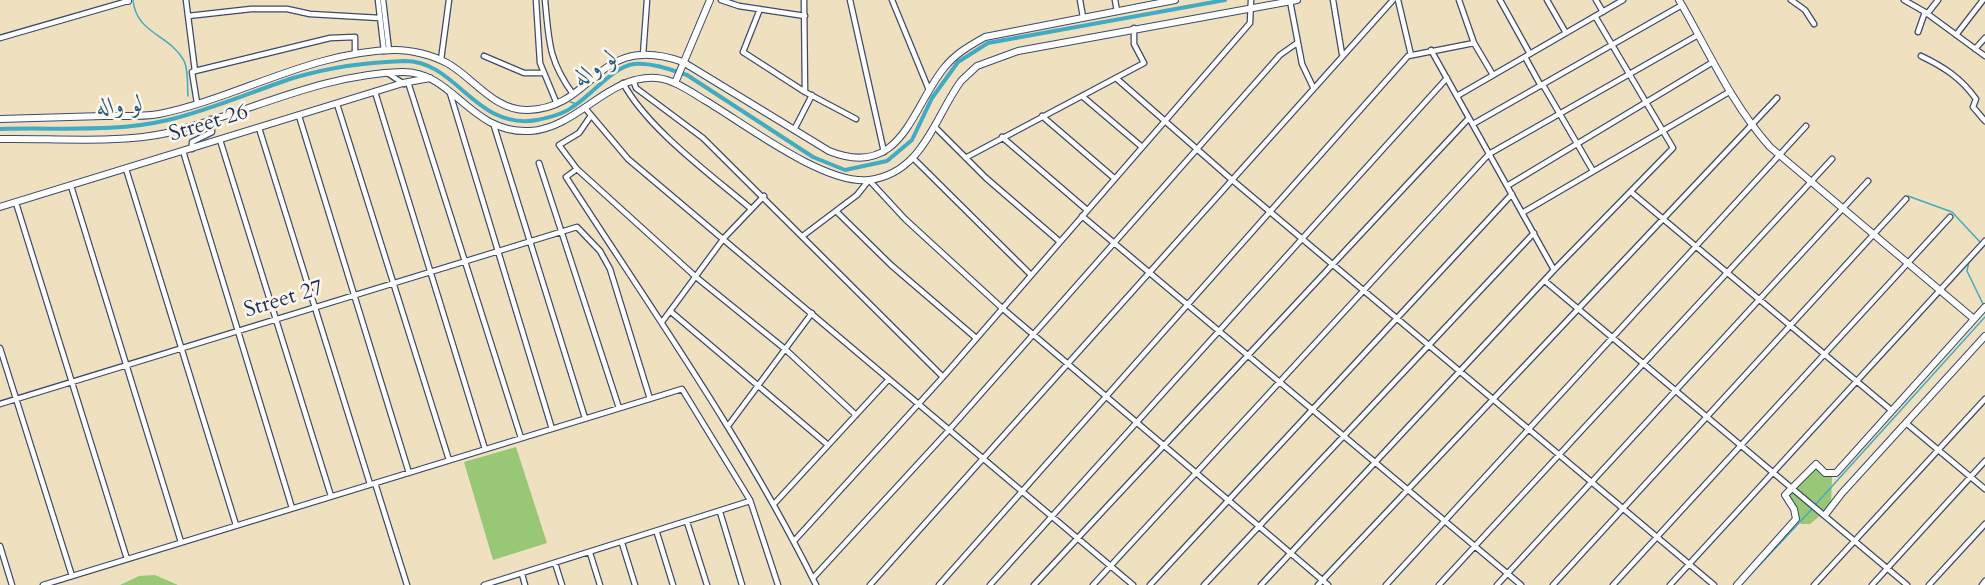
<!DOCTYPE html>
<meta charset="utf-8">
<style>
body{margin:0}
canvas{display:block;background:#efe0c0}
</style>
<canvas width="1985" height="585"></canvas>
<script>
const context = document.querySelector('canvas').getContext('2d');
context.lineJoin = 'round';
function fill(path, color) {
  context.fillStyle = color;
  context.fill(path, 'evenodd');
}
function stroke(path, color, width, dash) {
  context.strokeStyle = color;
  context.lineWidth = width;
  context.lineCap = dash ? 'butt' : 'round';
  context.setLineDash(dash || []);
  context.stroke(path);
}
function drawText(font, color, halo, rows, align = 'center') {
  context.font = font + ' Cardo,Amiri,serif';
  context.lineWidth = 5;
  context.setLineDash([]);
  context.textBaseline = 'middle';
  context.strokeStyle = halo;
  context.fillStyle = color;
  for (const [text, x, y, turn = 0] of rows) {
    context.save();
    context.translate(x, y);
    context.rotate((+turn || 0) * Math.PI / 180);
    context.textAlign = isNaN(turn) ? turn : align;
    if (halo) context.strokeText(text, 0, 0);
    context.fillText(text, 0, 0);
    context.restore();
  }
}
fill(new Path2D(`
 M 516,447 L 547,543 L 493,560 L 464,462 Z
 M 1816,467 L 1832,477 L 1831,507 L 1810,524 L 1801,524 L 1787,495 Z
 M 155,575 L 178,585 L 120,585 L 139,576 Z`), '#98c775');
stroke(new Path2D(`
 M 133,0 C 136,33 168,34 183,59 C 189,68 187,86 188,96
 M 551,56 L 557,71
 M 570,102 L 577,104
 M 1908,196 L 1952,212 L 1981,243
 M 1969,261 L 1967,271 L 1983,304
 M 1816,504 L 1985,317
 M 1741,585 L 1812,509`), '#42aac2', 1.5);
stroke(new Path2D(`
 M 0,129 C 55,127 114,133 168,120 C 210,110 251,92 293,78 C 327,68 369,62 405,61 C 457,61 476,131 537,120 C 547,118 563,114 571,108 C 590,97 612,67 634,64 C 651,62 672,70 687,75 L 813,157 L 845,170 L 887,161 L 912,140 L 932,98 L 958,62 L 988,43 L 1225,0`), '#42aac2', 4);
const minor = new Path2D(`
 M 186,0 L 195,71 L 192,72 L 197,103
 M 378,0 L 384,51
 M 383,0 L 389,50
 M 536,0 L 540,63 L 557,104
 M 545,0 C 549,40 548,60 573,94
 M 721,0 L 739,6 L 805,16
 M 804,0 L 805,92
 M 850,0 L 884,152
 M 892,0 L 929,90
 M 1080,0 L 1083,17
 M 1115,0 L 1117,11
 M 1333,0 L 1342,54
 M 1398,0 L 1411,55
 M 1459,0 L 1474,43 L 1493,75
 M 1500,0 L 1530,54
 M 1547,0 L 1566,33
 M 1596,0 L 1603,12
 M 1791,0 L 1805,10 L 1814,24
 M 1904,0 L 1925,12 L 1985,56
 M 1290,1 L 1302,64 L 1313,87
 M 760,9 L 743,52 L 805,92 L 856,119
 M 1927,14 L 1938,0
 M 188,16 L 251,9 L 287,9 L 310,14 L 380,18
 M 1918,32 L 1925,12
 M 1956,35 L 1983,0
 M 0,38 L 128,1
 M 1975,49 L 1985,38
 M 1431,50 L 1554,270
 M 643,55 L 647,0
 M 484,56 L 524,73 L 542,73
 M 1921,56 C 1944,67 1961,78 1976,99 L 1973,107 L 1985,121
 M 1525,57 L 1541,86
 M 441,60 L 449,0
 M 195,71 L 330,38 L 355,37 L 355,54
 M 389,74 L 404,84
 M 1116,78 L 1231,179 L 1714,585
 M 633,80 L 636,88 L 703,138 L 943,377
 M 408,82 L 521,438
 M 623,83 C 648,129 710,174 750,208
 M 1543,85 L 1593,171
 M 375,92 L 485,449
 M 450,93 L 552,429
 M 1082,96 L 1142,147
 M 1457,96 L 1623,0
 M 337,104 L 449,460
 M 585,108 L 628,159 L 1133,585
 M 299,116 L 409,473
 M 1042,116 L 1114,178
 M 590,117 L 579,133 L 559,145 L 577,169 L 566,177 C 654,313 744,440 816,585
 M 1473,124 L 1682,5
 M 494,126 L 585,418
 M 935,127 L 986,178 L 1059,241
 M 259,128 L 370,484
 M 794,130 L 812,95
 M 1002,137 L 1087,210
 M 220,140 L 331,496
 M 192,149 L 192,142 L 212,132 L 211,119
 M 183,151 L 292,508
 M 967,157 L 1144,63 L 1134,44 L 1134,28
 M 913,158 L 1030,274
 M 539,163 L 619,408
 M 126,169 L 236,525
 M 577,169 L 696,277 L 785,349 L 856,415
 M 71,186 L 181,542
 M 1507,186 L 1713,62
 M 1631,192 L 1891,410
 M 16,203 L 127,559
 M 837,212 L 891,265 L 976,338
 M 1522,213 L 1729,92
 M 1082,216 L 1521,585
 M 804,235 L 857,195 L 869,180 L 905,219 L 1002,308 L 1328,585
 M 1545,281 L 1907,585
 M 670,311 L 828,445
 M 662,322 L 724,238 L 764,196
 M 0,348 L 72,576
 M 0,404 L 577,227 L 600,251 L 610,269 L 650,399
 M 1906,423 L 1985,489
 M 728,426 L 812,313
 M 375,483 L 407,585
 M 774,504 L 889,379
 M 720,512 L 742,585
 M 687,522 L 707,585
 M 657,533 L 673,585
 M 794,541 L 943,377 L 1250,23 L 1251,0
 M 622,543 L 635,585
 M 0,546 L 12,585
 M 590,553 L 600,585
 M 555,563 L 562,585
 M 522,574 L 525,585
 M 813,578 L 949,430 L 1280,55 L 1297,43
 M 43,585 L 682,389 L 750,500 L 778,585
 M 484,585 L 750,501
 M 870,585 L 1393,0
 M 939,585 L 1408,56 L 1474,43
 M 990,585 L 1447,78
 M 1034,585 L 1469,118
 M 1093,585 L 1489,154 L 1698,35
 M 1150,585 L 1512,194
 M 1204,585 L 1534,233
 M 1261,585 L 1554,270 L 1673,148 L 1595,16
 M 1318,585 L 1777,98
 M 1386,585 L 1806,126
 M 1439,585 L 1832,159
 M 1497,585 L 1868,181
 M 1553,585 L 1906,199
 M 1613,585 L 1950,217
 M 1670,585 L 1985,241
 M 1814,585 L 1985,399
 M 1872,585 L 1985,461
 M 1929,585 L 1985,524
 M 1982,585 L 1985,581`);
const tertiary = new Path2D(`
 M 1679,0 C 1708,50 1731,103 1770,147 L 1974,319
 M 128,1 L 128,0
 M 675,83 L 710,0
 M 0,119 C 35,118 70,117 104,116 C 122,116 142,117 159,114 C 238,98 312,51 395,50 C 412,50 432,55 447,63 C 474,78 494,111 528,110 C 596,108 596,31 683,62 L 829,151 C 901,180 911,109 944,68 C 955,54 969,46 985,37 L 1175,0
 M 0,139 C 52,138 118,144 167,133 C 246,114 320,74 402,72 C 454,71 469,134 530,131 C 578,128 608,74 657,78 C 675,80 691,92 706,101 C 745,124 824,185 869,180 C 923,173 934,118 961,81 L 977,66 L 1018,51 L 1297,0
 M 0,207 L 403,83 L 430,78
 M 1825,515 L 1842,493 L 1985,336
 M 1737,585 L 1796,519 L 1794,509 L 1785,495 L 1816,464 L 1825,473 L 1836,473 L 1985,307`);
stroke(minor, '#3b4a6d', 7);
stroke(tertiary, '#3b4a6d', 8);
stroke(minor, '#fff', 4.5);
stroke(tertiary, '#fff', 6);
drawText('22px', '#1b2f5e', '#fbf7ec', [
 ["Street 26",209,124,-17],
 ["Street 27",284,300,-17]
]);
drawText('italic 24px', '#295a81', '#fbf7ec', [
 ["لو واله",596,69,-34],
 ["لو واله",120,107,-5]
]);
</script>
